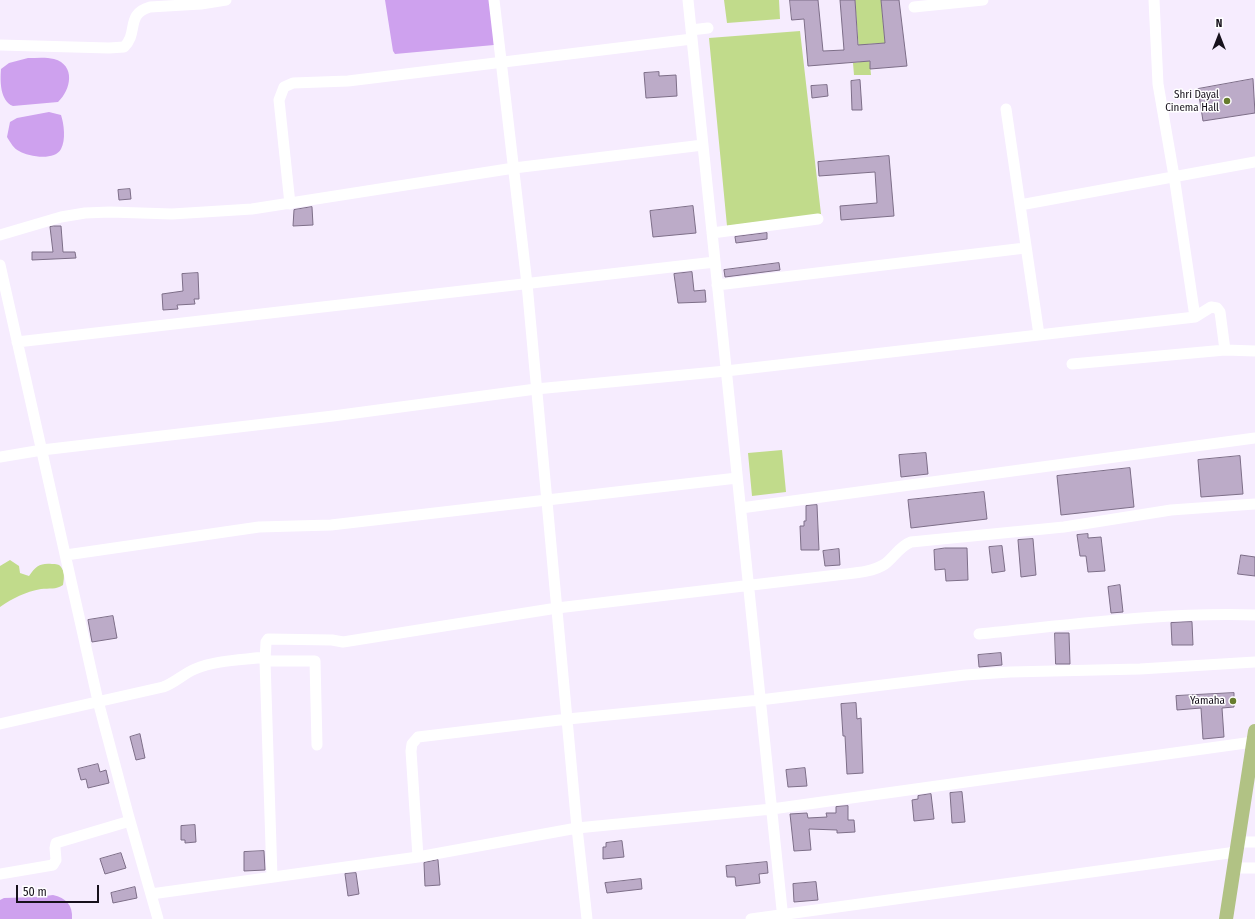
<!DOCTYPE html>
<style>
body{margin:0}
#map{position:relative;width:1255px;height:919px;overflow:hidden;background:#f6ecfe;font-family:"Fira Sans Condensed",sans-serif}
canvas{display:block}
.north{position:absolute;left:1199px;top:16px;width:40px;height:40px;-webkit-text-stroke:3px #fff;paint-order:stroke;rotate:0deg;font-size:11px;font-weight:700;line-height:16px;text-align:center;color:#17111c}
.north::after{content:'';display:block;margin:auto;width:14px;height:18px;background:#17111c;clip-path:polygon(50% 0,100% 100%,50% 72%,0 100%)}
.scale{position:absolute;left:16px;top:885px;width:83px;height:18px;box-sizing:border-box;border:2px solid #17111c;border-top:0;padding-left:5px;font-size:12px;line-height:14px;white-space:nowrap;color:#17111c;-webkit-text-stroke:3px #fff;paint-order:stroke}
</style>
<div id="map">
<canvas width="1255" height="919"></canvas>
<div class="north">N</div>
<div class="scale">50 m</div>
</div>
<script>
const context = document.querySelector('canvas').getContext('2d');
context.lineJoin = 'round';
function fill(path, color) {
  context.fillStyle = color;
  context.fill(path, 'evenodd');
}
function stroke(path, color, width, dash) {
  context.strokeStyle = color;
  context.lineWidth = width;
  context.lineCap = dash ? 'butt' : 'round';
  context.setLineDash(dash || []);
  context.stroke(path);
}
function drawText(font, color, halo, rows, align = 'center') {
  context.font = font + ' "Fira Sans Condensed",sans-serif';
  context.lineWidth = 3;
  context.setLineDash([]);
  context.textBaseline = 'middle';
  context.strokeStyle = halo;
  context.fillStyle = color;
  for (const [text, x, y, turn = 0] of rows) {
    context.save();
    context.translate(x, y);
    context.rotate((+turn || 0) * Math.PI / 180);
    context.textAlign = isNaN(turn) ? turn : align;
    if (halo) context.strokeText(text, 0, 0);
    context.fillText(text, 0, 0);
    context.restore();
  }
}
fill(new Path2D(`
 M 724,0 L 779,0 L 780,19 L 727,23 Z
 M 855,0 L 881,0 L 885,43 L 868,44 L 871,75 L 854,75 L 853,63 L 860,62 Z
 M 800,31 L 821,214 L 727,226 L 709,38 Z
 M 782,450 L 786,492 L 752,496 L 748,453 Z
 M 10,560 L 19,566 L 20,573 L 29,576 C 36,566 40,563 52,564 C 56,564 59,564 61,567 C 65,572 64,579 63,585 C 56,590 49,588 41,589 C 25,592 13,598 0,607 L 0,566 Z`), '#c1db8b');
fill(new Path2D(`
 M 385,0 L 491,0 L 494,45 L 395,54 L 393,51 Z
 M 28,58 C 37,58 46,57 54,59 C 76,65 71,90 58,102 L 13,106 C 0,101 0,81 1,69 L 9,63 Z
 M 49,112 L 61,115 C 64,124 66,140 61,149 C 55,161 29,157 19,151 C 14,149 10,142 7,137 L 10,122 L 17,118 Z
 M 53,895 C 66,898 73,905 72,919 L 0,919 L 0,900 L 4,898 L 38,897 Z`), '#cea1ee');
const building = new Path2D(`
 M 790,0 L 818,0 L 823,51 L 844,50 L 840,0 L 855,0 L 858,45 L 885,43 L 881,0 L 899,0 L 907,66 L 870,69 L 870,61 L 808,66 L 804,19 L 792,20 Z
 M 659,72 L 659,76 L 676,75 L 677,96 L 646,98 L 644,73 Z
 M 1253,79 L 1255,113 L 1203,121 L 1198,89 Z
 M 860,80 L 862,110 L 852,110 L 851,81 Z
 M 827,85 L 828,96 L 812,98 L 811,86 Z
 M 889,156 L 894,216 L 841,220 L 840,206 L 877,203 L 875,172 L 819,176 L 818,162 Z
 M 130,189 L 131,199 L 119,200 L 118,190 Z
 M 693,206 L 696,233 L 653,237 L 650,211 Z
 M 312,207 L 313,225 L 293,226 L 294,210 Z
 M 54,226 L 61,226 L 63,252 L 75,252 L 76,258 L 32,260 L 32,252 L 53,252 L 50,227 Z
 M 767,233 L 767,239 L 736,243 L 735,237 Z
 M 779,263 L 780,270 L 725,277 L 724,270 Z
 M 692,272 L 694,291 L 705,290 L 706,302 L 678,303 L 674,274 Z
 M 198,273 L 199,299 L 194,299 L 195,304 L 177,305 L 178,309 L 163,310 L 162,294 L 183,291 L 182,274 Z
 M 926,453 L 928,474 L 901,477 L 899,455 Z
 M 1240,456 L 1243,494 L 1201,497 L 1198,460 Z
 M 1130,468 L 1134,507 L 1061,515 L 1057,476 Z
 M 984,492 L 987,519 L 911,528 L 908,500 Z
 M 817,505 L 819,550 L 801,550 L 800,526 L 804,526 L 804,521 L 806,521 L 806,506 Z
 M 1088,534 L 1088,538 L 1101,537 L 1105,571 L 1088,572 L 1086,556 L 1080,556 L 1077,535 Z
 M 1033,539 L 1036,575 L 1021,577 L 1018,540 Z
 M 1002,546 L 1005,571 L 992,573 L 989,547 Z
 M 945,548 L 967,548 L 968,580 L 946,581 L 945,569 L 935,570 L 934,550 Z
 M 839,549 L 840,565 L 825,566 L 823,551 Z
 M 1241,555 L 1255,557 L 1255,576 L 1238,574 Z
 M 1120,585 L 1123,612 L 1111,613 L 1108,587 Z
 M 113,616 L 117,638 L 92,642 L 88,620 Z
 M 1192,622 L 1193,645 L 1172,645 L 1171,623 Z
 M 1055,633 L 1069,633 L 1070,664 L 1056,664 Z
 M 1001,653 L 1002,665 L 979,667 L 978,655 Z
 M 1234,693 L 1234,707 L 1222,708 L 1224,737 L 1203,739 L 1201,708 L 1177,710 L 1176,696 Z
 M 856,703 L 857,719 L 861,718 L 863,773 L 847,774 L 845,736 L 843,736 L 841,704 Z
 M 140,734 L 145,758 L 136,760 L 130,737 Z
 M 98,764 L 100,772 L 106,770 L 109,783 L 88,788 L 86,779 L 81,780 L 78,769 Z
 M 805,768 L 807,786 L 788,787 L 786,770 Z
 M 962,792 L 965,822 L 952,823 L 950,793 Z
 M 931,794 L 934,819 L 914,821 L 912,800 L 918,799 L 918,796 Z
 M 848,806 L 848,820 L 854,820 L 855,832 L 837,833 L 837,830 L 809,829 L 811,850 L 794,851 L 790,814 L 807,813 L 808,818 L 827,817 L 826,813 L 836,813 L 836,807 Z
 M 195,825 L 196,842 L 185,843 L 185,840 L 181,840 L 181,826 Z
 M 622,841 L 624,857 L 603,859 L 603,847 L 606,847 L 606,843 Z
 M 264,851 L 265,870 L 244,871 L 244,852 Z
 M 121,853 L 126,868 L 105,874 L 100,859 Z
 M 438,860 L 440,885 L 425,886 L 424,863 Z
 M 767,862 L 768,873 L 759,874 L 760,883 L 736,886 L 735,877 L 727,877 L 726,866 Z
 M 356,873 L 359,894 L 348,896 L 345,874 Z
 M 641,879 L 642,889 L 607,893 L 605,883 Z
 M 816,882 L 818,900 L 794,902 L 793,884 Z
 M 135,887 L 137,898 L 113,903 L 111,893 Z`);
fill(building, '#bcabc8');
stroke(building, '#7d6e88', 1);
stroke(new Path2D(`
 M 494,0 L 527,284 L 577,828 L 587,919
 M 688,0 L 783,919
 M 1154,0 L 1158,84 L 1174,176 L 1195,317
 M 914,7 L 983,0
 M 691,30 L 708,28
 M 0,45 L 109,48 L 124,47 C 139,33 125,14 150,7 L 201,4 L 226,0
 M 1006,109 L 1039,335
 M 290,204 L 279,100 L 284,87 L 293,83 L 348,81 L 692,39
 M 1020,205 L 1255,162
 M 712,233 L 818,219
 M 0,235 L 61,217 L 85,213 L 110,212 L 172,214 L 252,209 L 514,168 L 703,145
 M 0,265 L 98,701 L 128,814 L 158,919
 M 717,285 L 1025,248
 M 17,342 L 715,262
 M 1072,364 L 1225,350 L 1255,351
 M 0,457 L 42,450 L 333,416 L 536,389 L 726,371 L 1195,317 L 1211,307 L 1217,308 L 1220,312 L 1225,350
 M 741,508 L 1255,438
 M 66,555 L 259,527 L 331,525 L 737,478
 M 979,634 C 1071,625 1163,612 1255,615
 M 265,661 L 315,661 L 317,745
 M 0,724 L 163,687 C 175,683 183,674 195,669 C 216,660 242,660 265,657
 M 1238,842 L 1255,842
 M 418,857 L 411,751 L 412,744 L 418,737 L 568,719 L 760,700 L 965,675 L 1010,672 L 1140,669 L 1255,662
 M 1234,868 L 1255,868
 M 0,874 L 53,865 L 56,860 L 55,848 L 56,843 L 130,821
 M 272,877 L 265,661 L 266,642 L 268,639 L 332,640 L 343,642 L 557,608 L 837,575 C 853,573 871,573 885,564 C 894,557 900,546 911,542 L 1064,527 L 1171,510 L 1255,504
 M 151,894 L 418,857 L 577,828 L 772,809 L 1253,742
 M 751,919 L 1236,852`), '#fff', 11);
stroke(new Path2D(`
 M 1226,919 L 1255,731`), '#b1c284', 14);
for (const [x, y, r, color] of [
 [1227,101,4,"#667c2d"],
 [1233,701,4,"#667c2d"]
]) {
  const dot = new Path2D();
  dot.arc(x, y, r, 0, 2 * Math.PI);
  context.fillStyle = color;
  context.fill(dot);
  stroke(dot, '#fff', 1.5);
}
drawText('11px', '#17111c', '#fff', [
 ["Shri Dayal",1219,95],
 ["Cinema Hall",1219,108],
 ["Yamaha",1225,701]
], 'right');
</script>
